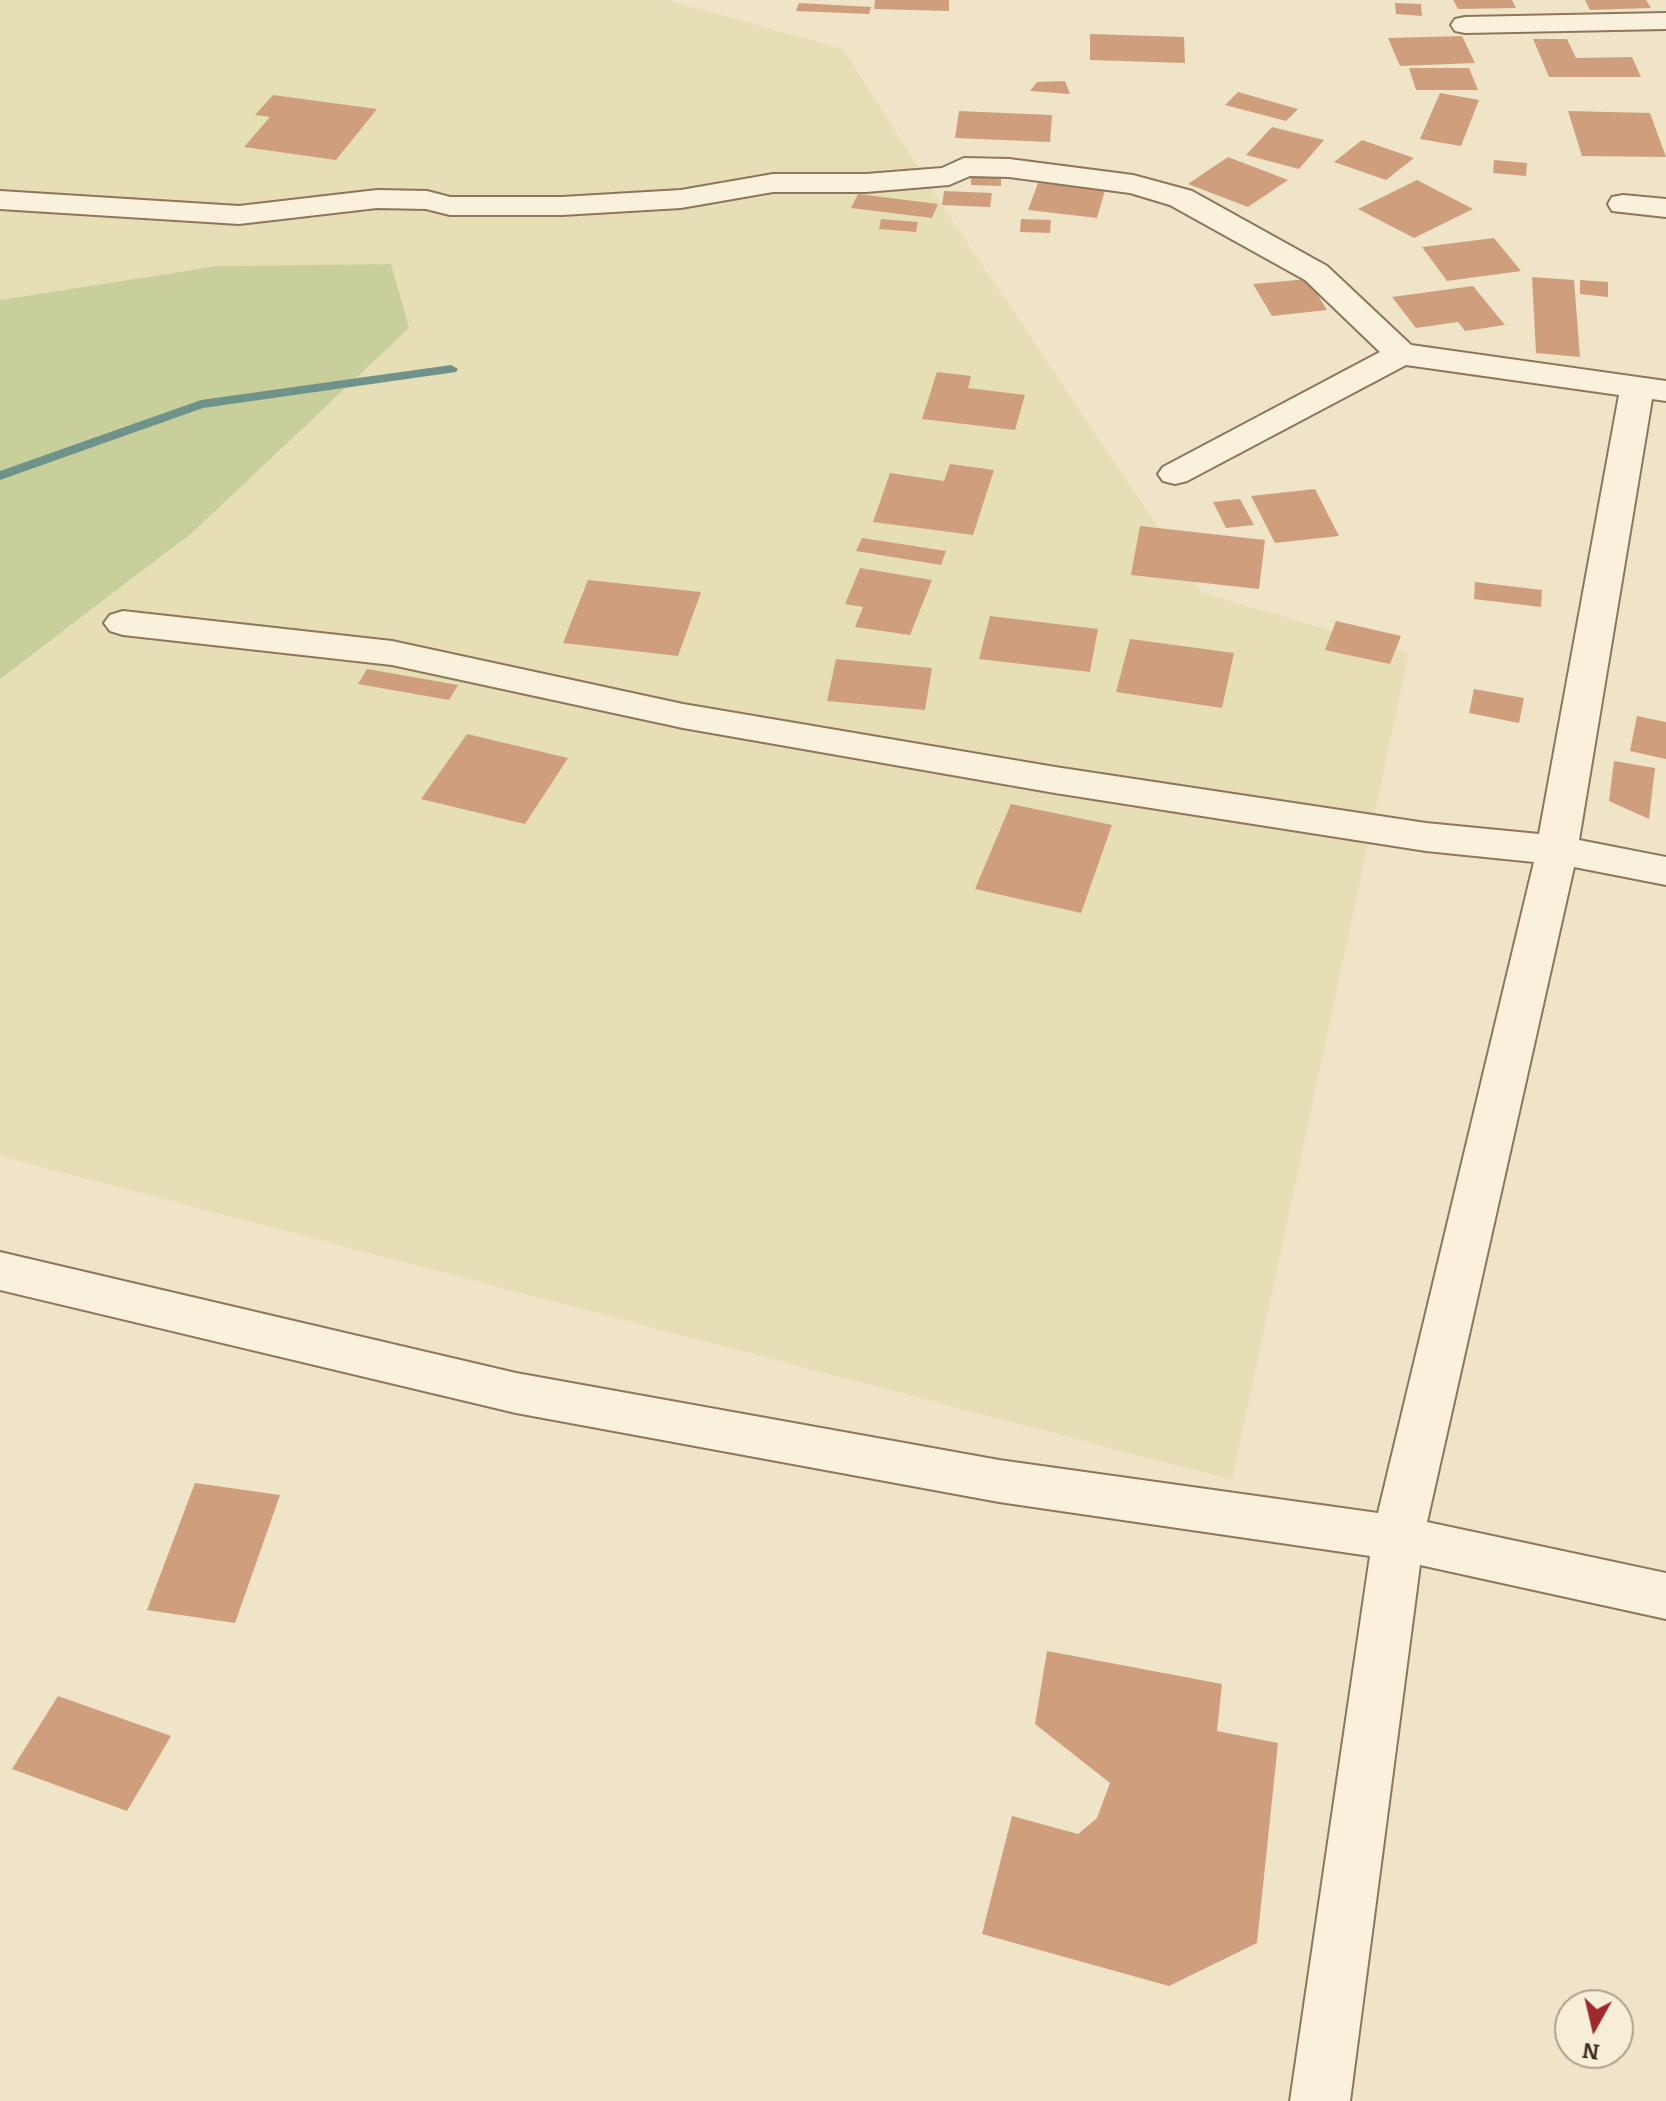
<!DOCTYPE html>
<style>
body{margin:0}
#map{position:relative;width:1666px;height:2101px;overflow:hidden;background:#f0e4c8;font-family:Bitter,serif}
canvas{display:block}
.north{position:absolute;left:1554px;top:1989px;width:80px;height:80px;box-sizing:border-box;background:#f7eed8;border:2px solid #ada18e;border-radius:50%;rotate:188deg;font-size:22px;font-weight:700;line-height:32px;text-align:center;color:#3d2e20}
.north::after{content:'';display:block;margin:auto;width:28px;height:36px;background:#9e2a2b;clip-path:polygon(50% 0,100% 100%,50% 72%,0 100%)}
</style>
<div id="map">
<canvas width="1666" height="2101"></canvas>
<div class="north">N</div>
</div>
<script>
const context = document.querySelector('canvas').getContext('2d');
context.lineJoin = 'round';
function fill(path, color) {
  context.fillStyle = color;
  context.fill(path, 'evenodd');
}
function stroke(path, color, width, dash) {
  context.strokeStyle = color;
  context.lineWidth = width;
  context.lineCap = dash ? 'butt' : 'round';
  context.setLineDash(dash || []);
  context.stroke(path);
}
fill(new Path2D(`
 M 0,0 L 667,0 L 843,49 L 942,205 L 1202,593 L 1409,653 L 1232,1480 L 0,1156 L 0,679 L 193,532 L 409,328 L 390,264 L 218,266 L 0,300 Z`), '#e6deb5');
fill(new Path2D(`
 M 391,264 L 409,328 L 193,532 L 0,679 L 0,300 L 218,266 Z`), '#c9cf9b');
fill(new Path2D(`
 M 451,365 L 458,369 L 456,372 L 203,408 L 0,480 L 0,471 L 201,400 Z`), '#6f938a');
fill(new Path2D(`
 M 875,0 L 949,0 L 949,11 L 874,9 Z
 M 1453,0 L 1512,0 L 1516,8 L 1458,9 Z
 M 1585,0 L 1646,0 L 1651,8 L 1590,10 Z
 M 799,3 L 871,7 L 869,14 L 796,11 Z
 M 1395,3 L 1421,4 L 1422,16 L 1396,14 Z
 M 1090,34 L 1184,37 L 1185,63 L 1090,60 Z
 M 1462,36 L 1475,63 L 1400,66 L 1388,38 Z
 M 1533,39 L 1567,39 L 1576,58 L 1632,57 L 1641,77 L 1549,77 Z
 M 1409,68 L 1469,68 L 1478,90 L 1416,90 Z
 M 1065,81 L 1070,94 L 1030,91 L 1037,82 Z
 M 1238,92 L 1298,109 L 1286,121 L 1225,105 Z
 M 1440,93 L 1479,100 L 1461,146 L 1420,139 Z
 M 273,95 L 377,109 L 336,160 L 244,147 L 270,117 L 255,115 Z
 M 959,111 L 1052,115 L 1050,142 L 955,138 Z
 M 1568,111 L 1650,113 L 1666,157 L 1582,156 Z
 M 1272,127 L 1324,140 L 1299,169 L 1246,155 Z
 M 1362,140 L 1414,158 L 1386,180 L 1334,162 Z
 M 1228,157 L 1288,180 L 1248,207 L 1188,184 Z
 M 1494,160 L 1527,163 L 1526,176 L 1493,173 Z
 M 971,173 L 1001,174 L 1001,186 L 971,185 Z
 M 1417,180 L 1473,209 L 1414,238 L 1358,209 Z
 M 1038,183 L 1105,190 L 1097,218 L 1028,210 Z
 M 944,191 L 992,193 L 990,207 L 942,205 Z
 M 858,194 L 938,204 L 932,218 L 851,208 Z
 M 881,219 L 918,222 L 916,232 L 879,229 Z
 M 1021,219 L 1051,220 L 1050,233 L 1020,232 Z
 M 1494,238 L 1521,271 L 1447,281 L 1422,247 Z
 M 1532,277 L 1574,280 L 1580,357 L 1536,353 Z
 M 1308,279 L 1327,310 L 1272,316 L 1253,284 Z
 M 1580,280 L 1608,282 L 1608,297 L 1580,294 Z
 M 1473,286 L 1505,325 L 1465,331 L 1458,322 L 1416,328 L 1392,297 Z
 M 937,372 L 971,376 L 968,388 L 1025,395 L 1015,430 L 922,419 Z
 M 950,464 L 994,470 L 973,535 L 873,522 L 890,473 L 944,481 Z
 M 1315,489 L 1339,536 L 1275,543 L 1251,496 Z
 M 1240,499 L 1254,525 L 1226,528 L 1213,502 Z
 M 1140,526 L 1265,540 L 1259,589 L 1131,575 Z
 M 862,538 L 946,551 L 941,565 L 856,551 Z
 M 860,568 L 932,580 L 910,635 L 855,627 L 863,607 L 845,604 Z
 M 588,580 L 701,592 L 678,656 L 563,643 Z
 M 1475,582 L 1542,590 L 1541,607 L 1474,599 Z
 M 990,616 L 1098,629 L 1090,672 L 979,659 Z
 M 1336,621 L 1401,636 L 1390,664 L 1325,650 Z
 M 1130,639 L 1234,653 L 1222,708 L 1116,692 Z
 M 836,659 L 932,668 L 925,710 L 827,701 Z
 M 367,669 L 458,685 L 449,700 L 358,684 Z
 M 1474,689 L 1524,698 L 1519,723 L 1469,713 Z
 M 1637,716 L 1666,722 L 1666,759 L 1630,751 Z
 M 467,734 L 568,758 L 525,824 L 421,799 Z
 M 1614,761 L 1655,768 L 1649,819 L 1609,801 Z
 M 1011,804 L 1112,825 L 1081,913 L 975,889 Z
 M 195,1483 L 280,1495 L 235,1623 L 147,1610 Z
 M 1047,1651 L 1222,1684 L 1217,1731 L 1278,1743 L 1257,1943 L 1169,1986 L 982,1934 L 1012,1816 L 1078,1834 L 1097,1818 L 1110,1783 L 1035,1724 Z
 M 58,1696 L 171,1736 L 127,1811 L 12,1769 Z`), '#cf9f7d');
const street = new Path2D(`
 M 1666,13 L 1666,29 L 1465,33 L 1455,31 L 1451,25 L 1455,19 L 1465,17 Z
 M 964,158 L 1009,159 L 1133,175 L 1192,191 L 1327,266 L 1411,345 L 1666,381 L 1666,401 L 1652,399 L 1579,840 L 1666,857 L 1666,885 L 1574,867 L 1427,1522 L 1666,1573 L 1666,1619 L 1420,1565 L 1350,2101 L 1290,2101 L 1370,1556 L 999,1502 L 516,1413 L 0,1290 L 0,1252 L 516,1373 L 999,1460 L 1378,1513 L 1534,862 L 1426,851 L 1055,793 L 683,728 L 392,665 L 123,635 L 110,631 L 104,623 L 110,615 L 123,611 L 392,641 L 683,704 L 1055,767 L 1426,823 L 1539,834 L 1619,395 L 1406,365 L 1187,481 L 1175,484 L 1163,481 L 1158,474 L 1163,467 L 1380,352 L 1305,280 L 1170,205 L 1130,193 L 1009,177 L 970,176 L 949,185 L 866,192 L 773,192 L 681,208 L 562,215 L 450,215 L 426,209 L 377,208 L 239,224 L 0,209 L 0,191 L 239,206 L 377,190 L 427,191 L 450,197 L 562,197 L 681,190 L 773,174 L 866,174 L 942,168 Z
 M 1623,195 L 1666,199 L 1666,217 L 1612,211 L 1608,204 L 1612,197 Z`);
stroke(street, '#8d765c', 4);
fill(street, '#faf1dc');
</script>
